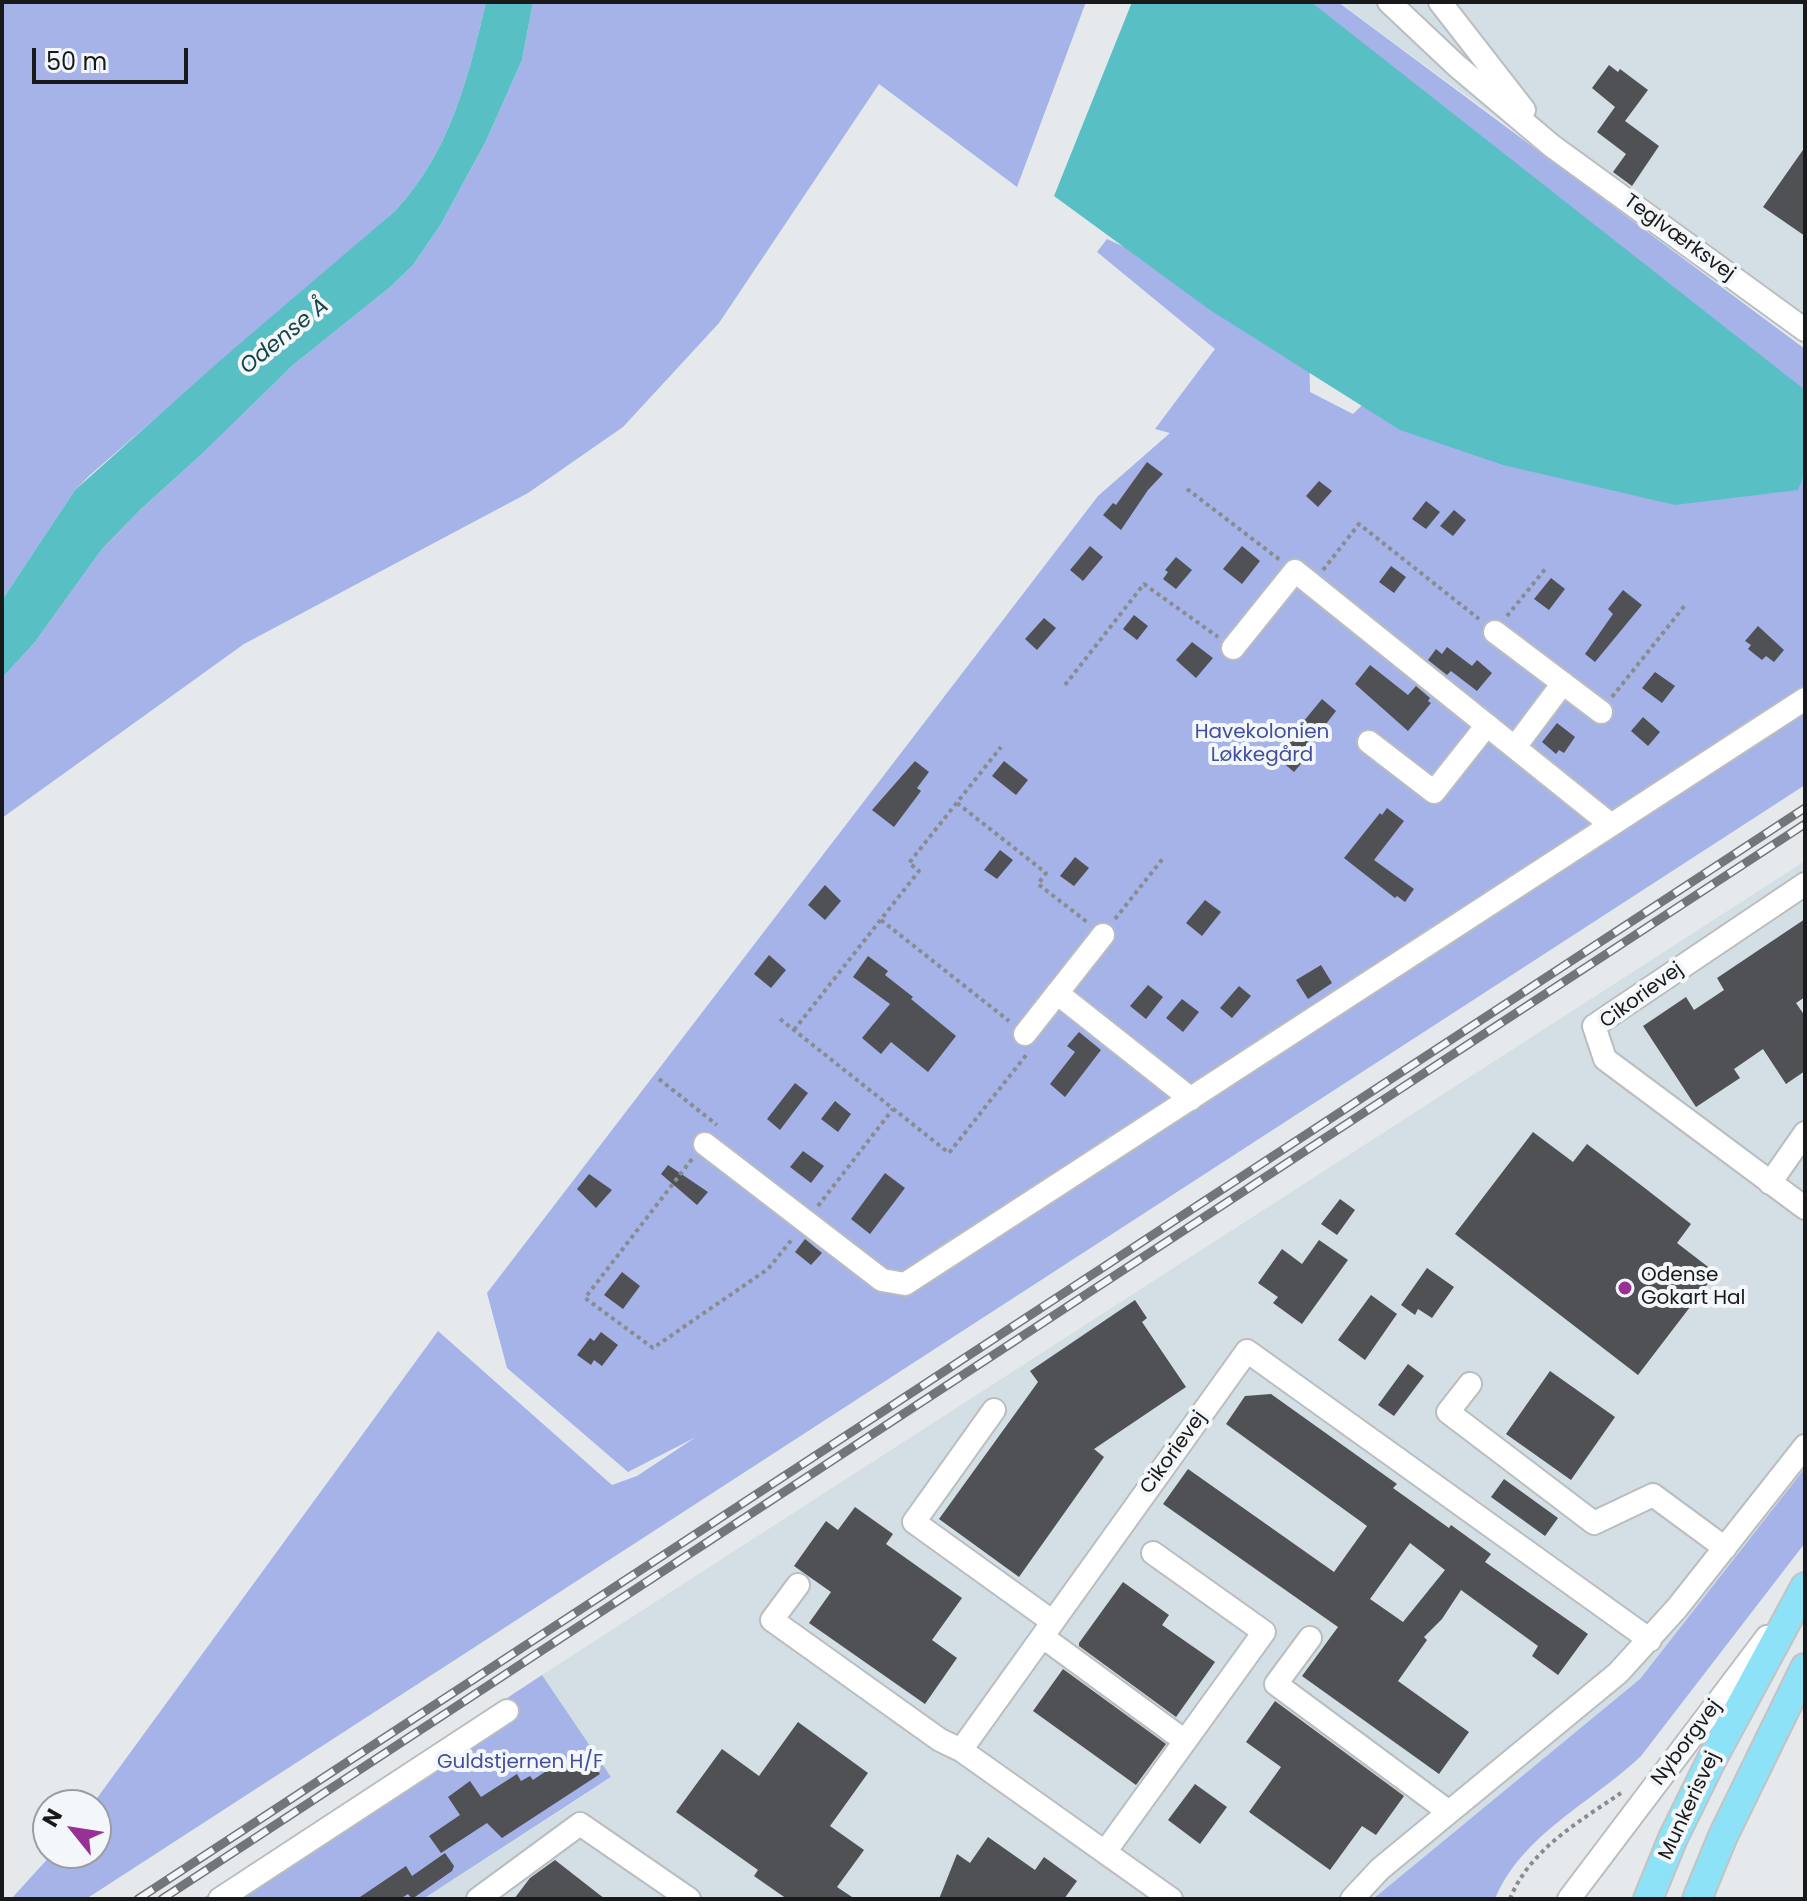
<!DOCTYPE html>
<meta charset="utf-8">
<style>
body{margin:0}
#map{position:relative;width:1807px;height:1901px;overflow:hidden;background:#e5e9ec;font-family:Poppins,sans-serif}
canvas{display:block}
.frame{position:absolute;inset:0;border:4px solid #18191a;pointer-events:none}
.north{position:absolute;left:32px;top:1789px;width:80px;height:80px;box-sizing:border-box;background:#f3f7f9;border:2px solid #9b9ea0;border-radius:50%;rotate:300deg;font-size:22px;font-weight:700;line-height:32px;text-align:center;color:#18191a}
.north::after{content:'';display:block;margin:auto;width:28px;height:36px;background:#983196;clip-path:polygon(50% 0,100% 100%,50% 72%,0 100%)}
.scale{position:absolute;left:32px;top:48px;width:156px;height:36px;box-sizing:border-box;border:4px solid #18191a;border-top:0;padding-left:10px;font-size:24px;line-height:28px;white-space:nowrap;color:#18191a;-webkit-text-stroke:6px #f3f7f9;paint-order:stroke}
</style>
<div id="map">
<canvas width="1807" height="1901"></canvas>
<div class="frame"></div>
<div class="north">N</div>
<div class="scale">50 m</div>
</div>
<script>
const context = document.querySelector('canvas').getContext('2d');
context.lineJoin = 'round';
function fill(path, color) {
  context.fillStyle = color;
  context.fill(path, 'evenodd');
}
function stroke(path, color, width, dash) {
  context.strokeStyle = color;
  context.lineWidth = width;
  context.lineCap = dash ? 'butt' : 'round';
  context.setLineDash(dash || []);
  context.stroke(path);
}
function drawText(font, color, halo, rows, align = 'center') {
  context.font = font + ' Poppins,sans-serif';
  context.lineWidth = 8;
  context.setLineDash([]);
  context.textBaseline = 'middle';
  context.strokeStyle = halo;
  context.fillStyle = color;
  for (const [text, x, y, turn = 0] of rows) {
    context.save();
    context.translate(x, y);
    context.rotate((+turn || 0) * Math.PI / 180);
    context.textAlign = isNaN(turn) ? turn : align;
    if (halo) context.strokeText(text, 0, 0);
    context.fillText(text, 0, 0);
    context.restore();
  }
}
fill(new Path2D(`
 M 1339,2 L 1805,2 L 1805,344 L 1374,28 Z
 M 1805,861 L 1805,1468 L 1640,1679 L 1373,1899 L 423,1899 L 611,1778 L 542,1675 Z`), '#d3dee5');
fill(new Path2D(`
 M 2,2 L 486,2 C 468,79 450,152 395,211 L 90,475 L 75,490 L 2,600 Z
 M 533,2 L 1086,2 L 1017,187 L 879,84 L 719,323 L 623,427 L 528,493 L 244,644 L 2,818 L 2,678 L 35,642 L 102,549 L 141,509 L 203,453 L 293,365 L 389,288 L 413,265 L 441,224 L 486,141 L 522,60 Z
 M 1293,2 L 1338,2 L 1805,349 L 1805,391 Z
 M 1107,239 L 1249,305 L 1309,337 L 1310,392 L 1353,414 L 1388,380 L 1805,449 L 1805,785 L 86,1899 L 11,1899 L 53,1853 L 96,1853 L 96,1805 L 92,1805 L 438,1331 L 612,1485 L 637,1476 L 696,1437 L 628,1472 L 507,1368 L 487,1293 L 1098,496 L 1170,433 L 1155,429 L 1215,349 L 1097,252 Z
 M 1805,1468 L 1805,1543 L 1641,1756 C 1593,1802 1522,1834 1495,1899 L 1373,1899 L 1640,1679 Z
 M 542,1675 L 611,1777 L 423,1899 L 202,1899 Z`), '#a5b3e9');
fill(new Path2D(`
 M 486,2 L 533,2 L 522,60 L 486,141 L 441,224 L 413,265 L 389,288 L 293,365 L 203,453 L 141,509 L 102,549 L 35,642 L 2,678 L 2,600 L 75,490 L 222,359 L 395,211 C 450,152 468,79 486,2 Z
 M 1132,2 L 1311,2 L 1805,390 L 1805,472 L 1798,490 L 1675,505 L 1503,465 L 1400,430 L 1210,310 L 1054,196 Z`), '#58bfc5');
fill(new Path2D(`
 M 1609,65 L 1618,72 L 1620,69 L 1648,90 L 1625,121 L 1659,146 L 1632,186 L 1613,172 L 1626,154 L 1597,132 L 1615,107 L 1592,88 Z
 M 1805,147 L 1805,236 L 1763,207 Z
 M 1147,462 L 1163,474 L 1148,490 L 1121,530 L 1103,515 L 1113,503 L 1116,505 Z
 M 1319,481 L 1332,491 L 1318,507 L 1306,496 Z
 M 1426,501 L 1440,512 L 1426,529 L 1412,519 Z
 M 1454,510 L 1466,520 L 1453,536 L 1440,526 Z
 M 1090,546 L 1103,557 L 1083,581 L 1070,570 Z
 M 1242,546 L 1260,561 L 1242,584 L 1223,569 Z
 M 1176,557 L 1192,570 L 1176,589 L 1163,579 L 1168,572 L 1165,570 Z
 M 1391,566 L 1406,577 L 1394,593 L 1379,582 Z
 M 1551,578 L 1565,589 L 1549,610 L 1534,599 Z
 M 1623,590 L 1642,605 L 1595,662 L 1585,654 L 1613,614 L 1608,609 Z
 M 1134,615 L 1148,626 L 1137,640 L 1123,629 Z
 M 1044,618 L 1056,628 L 1037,650 L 1025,639 Z
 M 1758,626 L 1784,650 L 1774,662 L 1766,656 L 1762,660 L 1748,649 L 1751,645 L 1745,641 Z
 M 1192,642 L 1213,658 L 1196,678 L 1176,660 Z
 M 1447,647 L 1472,666 L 1477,660 L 1492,673 L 1477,691 L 1451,671 L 1447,675 L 1428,660 L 1436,649 L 1442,654 Z
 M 1370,665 L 1408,695 L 1416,686 L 1430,698 L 1428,701 L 1431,703 L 1408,731 L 1355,684 Z
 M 1655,672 L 1675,686 L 1662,703 L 1642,688 Z
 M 1322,699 L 1336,711 L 1302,755 L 1306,758 L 1294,772 L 1275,756 Z
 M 1643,717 L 1660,732 L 1648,746 L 1631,731 Z
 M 1557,723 L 1575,737 L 1564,753 L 1559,750 L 1556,754 L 1542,742 Z
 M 915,761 L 929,772 L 917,788 L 921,791 L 894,827 L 872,810 Z
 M 1004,761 L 1028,780 L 1016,795 L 992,776 Z
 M 1387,808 L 1404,821 L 1374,860 L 1414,889 L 1405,902 L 1397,896 L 1395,898 L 1344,858 L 1380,813 L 1382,815 Z
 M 1000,850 L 1013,860 L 997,879 L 984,870 Z
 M 1075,857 L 1089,868 L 1074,886 L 1060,876 Z
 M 825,885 L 841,901 L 825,920 L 808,905 Z
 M 1205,900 L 1221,912 L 1202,936 L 1186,923 Z
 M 1805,919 L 1805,997 L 1796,1003 L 1805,1016 L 1805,1071 L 1786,1084 L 1763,1049 L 1734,1069 L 1740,1078 L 1696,1107 L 1643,1026 L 1686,997 L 1694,1010 L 1724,990 L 1717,978 Z
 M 769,955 L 786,970 L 771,988 L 754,974 Z
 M 868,956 L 888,971 L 885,975 L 913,997 L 911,999 L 956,1036 L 928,1072 L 891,1042 L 881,1054 L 862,1038 L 890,1004 L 853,977 Z
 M 1321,965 L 1332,983 L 1308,999 L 1296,980 Z
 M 1148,985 L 1163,997 L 1146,1019 L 1130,1006 Z
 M 1239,986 L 1251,996 L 1232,1018 L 1220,1008 Z
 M 1182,999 L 1199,1012 L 1183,1032 L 1166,1018 Z
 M 1079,1032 L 1101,1050 L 1065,1097 L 1050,1084 L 1075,1052 L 1067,1046 Z
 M 795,1083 L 808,1093 L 780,1130 L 767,1119 Z
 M 835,1101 L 851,1114 L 838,1132 L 821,1119 Z
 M 1533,1132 L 1573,1162 L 1587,1144 L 1646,1189 L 1691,1224 L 1677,1243 L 1716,1273 L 1638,1375 L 1455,1234 Z
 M 803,1151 L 824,1166 L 811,1183 L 790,1167 Z
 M 668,1165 L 708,1192 L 697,1205 L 661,1174 Z
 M 885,1173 L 905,1188 L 870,1234 L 851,1219 Z
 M 589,1174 L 612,1190 L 596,1208 L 577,1189 Z
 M 1340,1199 L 1355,1210 L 1337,1235 L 1321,1224 Z
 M 805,1239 L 822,1253 L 811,1265 L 795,1252 Z
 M 1319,1240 L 1348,1260 L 1302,1324 L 1273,1303 L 1278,1297 L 1258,1283 L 1282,1249 L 1302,1264 Z
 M 1427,1268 L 1454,1287 L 1432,1318 L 1418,1309 L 1415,1315 L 1401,1305 Z
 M 622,1272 L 640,1286 L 623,1309 L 604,1295 Z
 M 1371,1295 L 1397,1314 L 1365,1360 L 1338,1340 Z
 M 1135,1300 L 1147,1318 L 1142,1322 L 1186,1387 L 1094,1449 L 1104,1457 L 1019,1577 L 939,1519 L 1038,1382 L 1030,1371 Z
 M 601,1332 L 618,1345 L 602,1366 L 594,1360 L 591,1365 L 577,1355 L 590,1338 L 594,1341 Z
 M 1408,1364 L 1424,1376 L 1394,1416 L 1378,1405 Z
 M 1550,1371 L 1615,1417 L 1571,1480 L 1506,1434 Z
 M 1271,1394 L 1397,1484 L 1393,1488 L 1449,1528 L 1451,1525 L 1491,1554 L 1485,1562 L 1588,1634 L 1558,1675 L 1532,1656 L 1538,1646 L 1461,1590 L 1442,1619 L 1424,1637 L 1427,1640 L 1398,1681 L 1469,1732 L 1439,1774 L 1302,1676 L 1338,1627 L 1163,1504 L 1188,1469 L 1334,1572 L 1367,1526 L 1226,1424 L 1245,1396 ZM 1410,1543 L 1445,1570 L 1403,1622 L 1370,1599 Z
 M 1504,1479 L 1558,1518 L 1545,1536 L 1491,1497 Z
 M 855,1507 L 893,1534 L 886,1544 L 962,1598 L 932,1640 L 957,1658 L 925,1704 L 809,1623 L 831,1592 L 794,1566 L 826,1521 L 838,1530 Z
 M 1123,1582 L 1169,1615 L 1162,1625 L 1215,1662 L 1176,1717 L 1079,1646 L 1079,1643 Z
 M 1063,1669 L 1166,1744 L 1136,1785 L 1033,1711 Z
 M 1275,1701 L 1404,1796 L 1376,1835 L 1362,1826 L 1330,1870 L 1249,1812 L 1281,1767 L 1246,1742 Z
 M 798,1722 L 868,1773 L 830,1826 L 864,1850 L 837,1887 L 855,1899 L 787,1899 L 754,1876 L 758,1870 L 676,1812 L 722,1749 L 759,1776 Z
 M 584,1752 L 600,1774 L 502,1838 L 487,1823 L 441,1853 L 429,1836 L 460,1815 L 448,1797 L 470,1781 L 481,1797 L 517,1774 L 521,1781 L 530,1776 L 533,1780 L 555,1765 L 558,1770 Z
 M 1195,1784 L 1227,1807 L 1200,1844 L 1168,1820 Z
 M 988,1837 L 1035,1870 L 1044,1857 L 1077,1881 L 1064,1899 L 939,1899 L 957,1854 L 970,1863 Z
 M 445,1853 L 454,1866 L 452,1871 L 412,1899 L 408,1894 L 400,1899 L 357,1899 L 406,1866 L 412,1876 Z
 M 555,1860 L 605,1899 L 514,1899 L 530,1878 Z`), '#4f5154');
const minor = new Path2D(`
 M 1389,2 L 1457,66 L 1552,146 L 1805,330
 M 1440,2 L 1524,110
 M 1495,632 L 1601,712
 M 1233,648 L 1295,571 L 1610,824
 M 1369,742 L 1434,792 L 1487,725
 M 1515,747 L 1563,683
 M 1805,884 L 1594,1026 L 1605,1059 L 1805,1208
 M 1057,993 L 1191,1099
 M 1025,1034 L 1103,935
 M 705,1144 L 882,1280 L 905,1284 L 1805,699
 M 1770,1183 L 1805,1133
 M 1470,1384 L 1448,1412 L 1594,1523 L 1653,1495 L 1725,1548
 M 994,1410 L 914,1522 L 1053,1622
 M 798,1585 L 772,1620 L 940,1740 L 961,1750
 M 1043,1637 L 1185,1741
 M 1310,1638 L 1276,1684 L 1449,1812
 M 1105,1852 L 1264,1632 L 1153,1553
 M 220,1899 L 507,1711
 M 478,1899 L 580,1824 L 689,1899
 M 1171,1899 L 961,1750 L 1247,1351 L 1650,1640
 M 1352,1899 L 1380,1869 L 1618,1673 L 1677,1608 L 1805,1446
 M 1569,1899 L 1767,1637`);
const major = new Path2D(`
 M 1648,1899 L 1673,1838 L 1712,1759 L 1805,1587
 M 1697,1899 L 1723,1836 L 1805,1668`);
stroke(minor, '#b9bdbf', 26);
stroke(major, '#c3c3c3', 32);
stroke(new Path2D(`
 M 1187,489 L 1280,560
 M 1323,570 L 1359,524 L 1479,619
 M 1507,616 L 1546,568
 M 1065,685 L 1144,584 L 1218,637
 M 1612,697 L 1686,604
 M 957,803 L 1046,873 L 1038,884 L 1087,922
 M 1115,919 L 1164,857
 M 881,920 L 1009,1021
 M 780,1019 L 949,1153 L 1027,1054
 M 794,1030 L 919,871 L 909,863 L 1001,747
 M 659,1079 L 717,1125
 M 692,1159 L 585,1298 L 653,1348 L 768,1269 L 793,1238
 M 818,1206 L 893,1109
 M 1510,1899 C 1529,1850 1580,1821 1621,1793`), '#898c8e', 4, [4, 4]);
stroke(minor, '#fff', 22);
stroke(major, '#8ee2f7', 28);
const rail = new Path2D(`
 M 138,1899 L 1805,808
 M 162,1899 L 1805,824`);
stroke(rail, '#737678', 9);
stroke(rail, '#f3f7f9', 6, [18]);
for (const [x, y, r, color] of [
 [1625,1288,8,"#983196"]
]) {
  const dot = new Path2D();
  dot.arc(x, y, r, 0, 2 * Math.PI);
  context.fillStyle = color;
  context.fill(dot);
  stroke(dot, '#f3f7f9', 3);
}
drawText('20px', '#18191a', '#f3f7f9', [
 ["Teglværksvej",1679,238,36],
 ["Cikorievej",1642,996,-36],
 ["Cikorievej",1174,1453,-54],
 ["Nyborgvej",1687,1743,-53],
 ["Munkerisvej",1690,1806,-65]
]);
drawText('20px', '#434f9c', '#f3f7f9', [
 ["Havekolonien",1262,733],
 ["Løkkegård",1262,756],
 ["Guldstjernen H/F",520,1763]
]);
drawText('20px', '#18191a', '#f3f7f9', [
 ["Odense",1641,1276],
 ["Gokart Hal",1641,1299]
], 'left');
drawText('italic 22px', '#164548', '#f3f7f9', [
 ["Odense Å",285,337,-39]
]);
</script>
